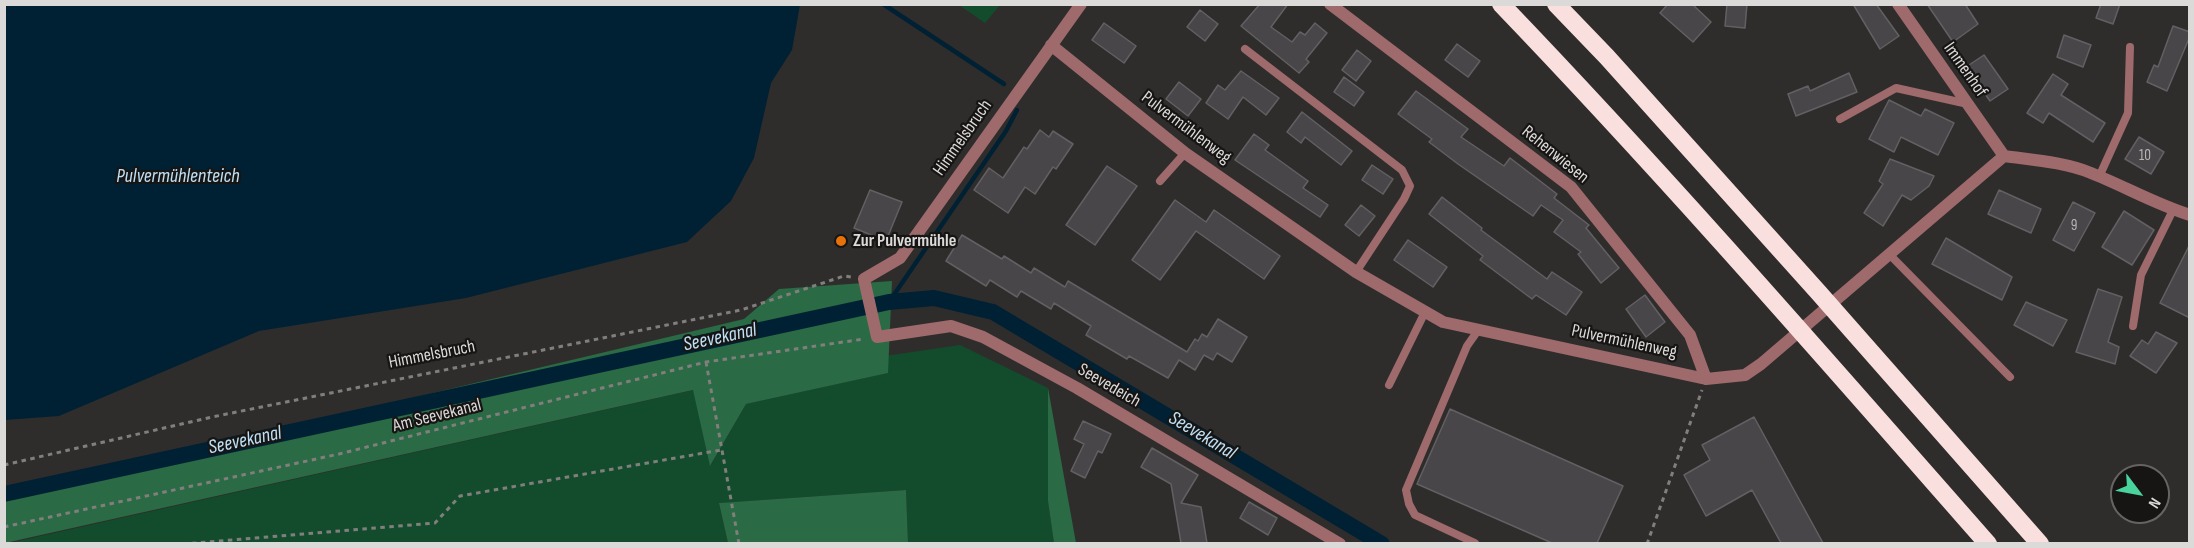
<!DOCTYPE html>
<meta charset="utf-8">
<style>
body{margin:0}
#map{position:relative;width:2194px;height:548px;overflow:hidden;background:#2f2d2b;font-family:"Sofia Sans Condensed",sans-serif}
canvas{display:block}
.frame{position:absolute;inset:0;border:6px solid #dcdad9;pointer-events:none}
.north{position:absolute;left:2110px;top:464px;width:60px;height:60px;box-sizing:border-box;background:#161514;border:2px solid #656463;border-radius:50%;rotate:122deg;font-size:16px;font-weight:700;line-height:24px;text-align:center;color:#dcdad9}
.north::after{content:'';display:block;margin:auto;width:21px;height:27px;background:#49d49d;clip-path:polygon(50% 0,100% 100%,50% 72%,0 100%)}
</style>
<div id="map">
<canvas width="2194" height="548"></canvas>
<div class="frame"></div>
<div class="north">N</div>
</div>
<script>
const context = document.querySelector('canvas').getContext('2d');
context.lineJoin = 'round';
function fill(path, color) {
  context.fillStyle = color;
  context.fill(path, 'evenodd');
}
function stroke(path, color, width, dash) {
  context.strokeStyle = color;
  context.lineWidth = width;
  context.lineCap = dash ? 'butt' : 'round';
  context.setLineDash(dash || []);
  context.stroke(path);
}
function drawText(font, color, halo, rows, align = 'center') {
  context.font = font + ' "Sofia Sans Condensed",sans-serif';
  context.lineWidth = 4.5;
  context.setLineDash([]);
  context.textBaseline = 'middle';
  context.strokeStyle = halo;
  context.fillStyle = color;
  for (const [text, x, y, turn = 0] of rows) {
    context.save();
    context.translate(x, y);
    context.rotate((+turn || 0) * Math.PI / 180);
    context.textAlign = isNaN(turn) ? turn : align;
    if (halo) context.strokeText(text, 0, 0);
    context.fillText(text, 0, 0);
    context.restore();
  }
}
fill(new Path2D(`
 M 959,5 L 1000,5 L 985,23 Z
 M 960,345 L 1048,388 L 1048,501 L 1054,543 L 908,543 L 906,490 L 719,503 L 728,543 L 5,544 L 694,390 L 711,465 L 746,404 L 887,373 L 885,356 Z`), '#134c2d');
fill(new Path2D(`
 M 892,281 L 888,373 L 746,404 L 710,466 L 693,390 L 5,543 L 4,495 L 744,319 L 779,289 Z
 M 1048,388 L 1076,543 L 1054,543 L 1048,501 Z
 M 906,490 L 908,543 L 728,543 L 719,503 Z`), '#2a6a45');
fill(new Path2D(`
 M 5,4 L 800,4 L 800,5 L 792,50 L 771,83 L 754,158 L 731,201 L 687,242 L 466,298 L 259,331 L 59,416 L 5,420 Z`), '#002134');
stroke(new Path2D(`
 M 883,4 L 1004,84
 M 889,302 L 1006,131 L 1017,110`), '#002134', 4.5);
stroke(new Path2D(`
 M 4,494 L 889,302 L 934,298 L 993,312 L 1382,544`), '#002134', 16);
const building = new Path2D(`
 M 1260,4 L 1288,4 L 1271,27 L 1292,42 L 1300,32 L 1305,35 L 1315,23 L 1327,33 L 1306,59 L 1309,62 L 1299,73 L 1241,26 Z
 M 1668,4 L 1692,4 L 1711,22 L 1693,42 L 1660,13 Z
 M 1727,4 L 1747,4 L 1745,28 L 1725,26 Z
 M 1853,4 L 1876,4 L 1899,36 L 1880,49 Z
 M 1927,4 L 1965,4 L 1978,24 L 1953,42 Z
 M 2101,4 L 2120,4 L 2113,24 L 2096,18 Z
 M 1200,10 L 1218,24 L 1205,41 L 1187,27 Z
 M 1104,23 L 1136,46 L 1124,63 L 1092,40 Z
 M 2173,26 L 2190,32 L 2190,36 L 2167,91 L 2147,82 L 2154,65 L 2158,67 Z
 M 2064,35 L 2091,45 L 2083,67 L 2057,57 Z
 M 1457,44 L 1480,61 L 1468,77 L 1445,60 Z
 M 1357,50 L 1371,61 L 1356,81 L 1342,70 Z
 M 1984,55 L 2008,89 L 1990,101 L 1966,67 Z
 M 1241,71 L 1279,98 L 1266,115 L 1243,97 L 1228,119 L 1206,103 L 1218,85 L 1225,90 Z
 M 1849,73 L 1857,92 L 1796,116 L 1788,94 L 1808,86 L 1810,91 Z
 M 2053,74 L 2068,84 L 2061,95 L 2105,123 L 2093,142 L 2049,113 L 2043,123 L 2027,113 Z
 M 1344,77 L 1364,92 L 1354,106 L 1334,92 Z
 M 1179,82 L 1201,99 L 1188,116 L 1166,99 Z
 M 1416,91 L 1468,129 L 1461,137 L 1504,166 L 1510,158 L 1557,194 L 1554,198 L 1589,225 L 1586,228 L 1619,268 L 1601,283 L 1578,254 L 1581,252 L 1554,232 L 1563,220 L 1541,205 L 1533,216 L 1458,164 L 1429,142 L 1432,139 L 1398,114 Z
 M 1889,100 L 1921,116 L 1925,109 L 1954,123 L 1938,155 L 1901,137 L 1894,152 L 1869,139 Z
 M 1302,112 L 1352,151 L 1341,165 L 1305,137 L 1301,143 L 1287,132 Z
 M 1040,130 L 1049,137 L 1053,131 L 1073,144 L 1056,169 L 1053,167 L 1035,194 L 1025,187 L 1008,213 L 974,190 L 989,168 L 1003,178 L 1024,147 L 1027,149 Z
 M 1254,134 L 1269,145 L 1265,150 L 1308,181 L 1303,188 L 1328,205 L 1320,217 L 1235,160 Z
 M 2139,137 L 2164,152 L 2151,174 L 2125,159 Z
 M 1890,159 L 1934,176 L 1929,186 L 1911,200 L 1902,195 L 1883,226 L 1864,213 L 1883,184 L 1879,181 Z
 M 1372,165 L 1393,179 L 1383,194 L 1362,180 Z
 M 1107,166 L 1137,186 L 1095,245 L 1066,225 Z
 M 870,190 L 902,202 L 886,241 L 854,228 Z
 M 1999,190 L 2041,209 L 2031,233 L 1988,214 Z
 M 1442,197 L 1482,228 L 1481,230 L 1547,279 L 1552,272 L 1582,292 L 1566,315 L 1536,295 L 1532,299 L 1480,260 L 1483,256 L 1429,214 Z
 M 1175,200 L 1206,222 L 1214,210 L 1280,256 L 1264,279 L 1196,231 L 1160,280 L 1132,260 Z
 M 2073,202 L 2095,213 L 2074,251 L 2053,240 Z
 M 1361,205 L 1375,216 L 1359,236 L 1345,225 Z
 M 2124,211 L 2154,230 L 2132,265 L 2102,247 Z
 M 962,235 L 1002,259 L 1004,256 L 1031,273 L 1034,268 L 1065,287 L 1068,281 L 1187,352 L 1195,339 L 1198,341 L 1202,334 L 1207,337 L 1218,319 L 1247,337 L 1232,362 L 1217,353 L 1213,360 L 1204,355 L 1195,370 L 1179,360 L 1168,378 L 1129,356 L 1127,359 L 1086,335 L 1091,326 L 1054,303 L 1051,309 L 1021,291 L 1017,297 L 990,280 L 986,286 L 946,261 Z
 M 1946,238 L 2012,277 L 2002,300 L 1932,264 Z
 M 1408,240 L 1447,267 L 1433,287 L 1394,260 Z
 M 2190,244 L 2190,318 L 2160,303 Z
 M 2098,289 L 2122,297 L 2108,342 L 2119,347 L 2115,364 L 2076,352 Z
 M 1645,295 L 1665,322 L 1646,337 L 1626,309 Z
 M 2026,302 L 2067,320 L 2053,346 L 2014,325 Z
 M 2156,332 L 2177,343 L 2156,373 L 2130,356 L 2142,340 L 2148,344 Z
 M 1450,409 L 1623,486 L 1597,543 L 1552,543 L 1417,484 Z
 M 1754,417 L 1823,543 L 1781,543 L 1752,490 L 1706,516 L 1684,475 L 1710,460 L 1702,445 Z
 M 1083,421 L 1111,434 L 1102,453 L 1098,451 L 1085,478 L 1071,471 L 1084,444 L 1074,439 Z
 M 1152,448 L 1198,475 L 1181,503 L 1201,507 L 1207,543 L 1181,543 L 1171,484 L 1141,467 Z
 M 1249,502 L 1277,518 L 1268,535 L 1240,518 Z`);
fill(building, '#484649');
stroke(building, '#626063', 1.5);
stroke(new Path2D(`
 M 706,362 L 739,544
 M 4,465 L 212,417 L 741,310 L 844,276 L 851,277
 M 4,527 L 339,454 L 706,362 L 864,339
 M 183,544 L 435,523 L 460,496 L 721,450
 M 1647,544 L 1702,390`), '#817f7d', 3, [4.5, 4.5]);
stroke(new Path2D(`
 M 1245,49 L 1402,170 L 1410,186 L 1404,199 L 1356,272
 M 1840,119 L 1896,88 L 1968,104
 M 2099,177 L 2128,113 L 2130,47
 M 1160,181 L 1185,153
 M 1889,254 L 2010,377
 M 2133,326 L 2141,275 L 2173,210
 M 1389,385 L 1425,312
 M 1475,543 L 1415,515 L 1409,504 L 1406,490 L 1467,346 L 1479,329`), '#9e6a6b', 8);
stroke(new Path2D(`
 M 1081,4 L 900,258 L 864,279 L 877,337 L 951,326 L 983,337 L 1077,388 L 1340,544
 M 1330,4 L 1571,187 L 1690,335 L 1706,379
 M 1898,4 L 2004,156
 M 1051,45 L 1185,153 L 1356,272 L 1443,322 L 1706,379 L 1745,375 L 1761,364 L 2004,156 C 2032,160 2064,162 2091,173 C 2124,186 2155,204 2190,215`), '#9e6a6b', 12);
stroke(new Path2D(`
 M 1501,4 C 1669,179 1828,362 1988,544
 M 1556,4 L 1607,57 L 1819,293 L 2040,544`), '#fadfdf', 18);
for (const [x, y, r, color] of [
 [841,241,6,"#e8710a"]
]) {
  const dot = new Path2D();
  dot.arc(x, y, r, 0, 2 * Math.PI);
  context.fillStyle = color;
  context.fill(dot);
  stroke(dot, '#161514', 2);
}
drawText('15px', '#b7b5b5', null, [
 ["10",2145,156],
 ["9",2074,226]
]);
drawText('18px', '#dcdad9', '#161514', [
 ["Immenhof",1965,70,55],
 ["Pulvermühlenweg",1186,128,37],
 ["Himmelsbruch",963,138,-55],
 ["Rehenwiesen",1555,155,39],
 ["Pulvermühlenweg",1624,342,12],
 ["Himmelsbruch",432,355,-11],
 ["Seevedeich",1109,386,30],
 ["Am Seevekanal",437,416,-14]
]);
drawText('bold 18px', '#dcdad9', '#161514', [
 ["Zur Pulvermühle",853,241]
], 'left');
drawText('italic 20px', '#bee0f6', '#161514', [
 ["Pulvermühlenteich",178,177],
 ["Seevekanal",720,338,-12],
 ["Seevekanal",1202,436,31],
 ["Seevekanal",245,441,-12]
]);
</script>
